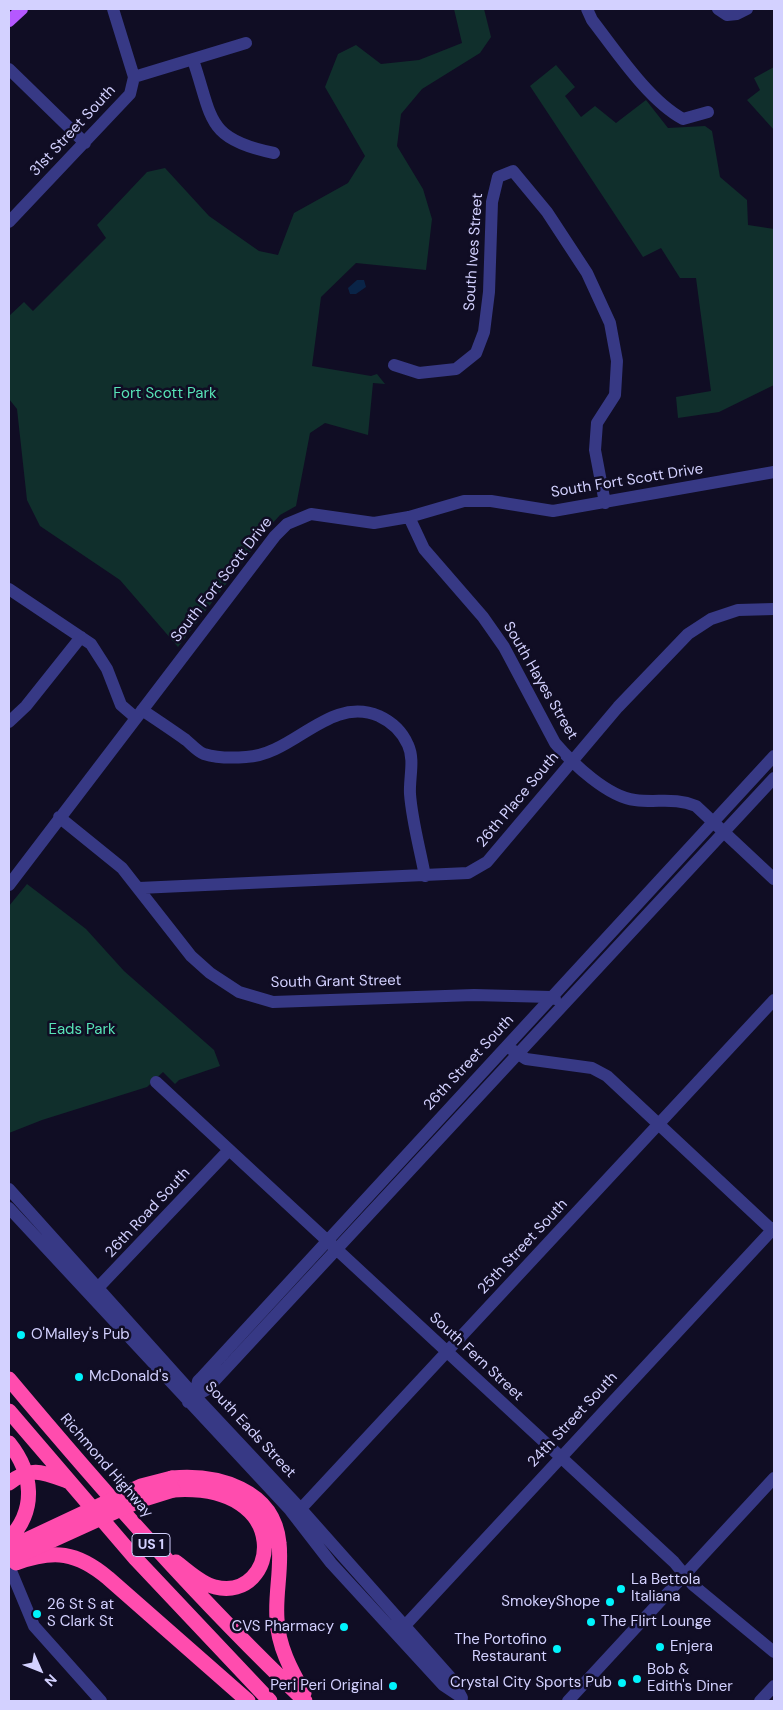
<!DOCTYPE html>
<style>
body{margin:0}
#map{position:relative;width:783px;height:1710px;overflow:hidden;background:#100d24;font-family:"DM Sans",sans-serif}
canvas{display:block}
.frame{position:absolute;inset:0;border:10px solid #d3d1ff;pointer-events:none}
.north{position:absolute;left:15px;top:1645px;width:50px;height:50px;-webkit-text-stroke:4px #100d24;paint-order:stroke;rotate:134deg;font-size:14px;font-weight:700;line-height:20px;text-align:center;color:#d3d1ff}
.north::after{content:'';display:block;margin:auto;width:18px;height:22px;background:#d3d1ff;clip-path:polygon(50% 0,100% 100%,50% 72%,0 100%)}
</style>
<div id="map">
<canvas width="783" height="1710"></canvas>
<div class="frame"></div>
<div class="north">N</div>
</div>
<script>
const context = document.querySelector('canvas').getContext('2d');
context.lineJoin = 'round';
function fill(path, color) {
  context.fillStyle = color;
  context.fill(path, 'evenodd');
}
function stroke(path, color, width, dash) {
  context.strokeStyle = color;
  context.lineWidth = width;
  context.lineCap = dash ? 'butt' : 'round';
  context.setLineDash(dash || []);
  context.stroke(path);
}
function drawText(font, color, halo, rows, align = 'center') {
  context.font = font + ' "DM Sans",sans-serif';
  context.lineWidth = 5;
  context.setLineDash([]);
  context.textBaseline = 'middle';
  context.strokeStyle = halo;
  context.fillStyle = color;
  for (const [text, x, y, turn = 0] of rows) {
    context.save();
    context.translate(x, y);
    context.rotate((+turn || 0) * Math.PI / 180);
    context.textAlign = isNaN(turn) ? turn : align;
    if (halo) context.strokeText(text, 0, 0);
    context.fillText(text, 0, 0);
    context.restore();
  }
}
fill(new Path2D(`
 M 454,9 L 484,9 L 491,37 L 480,53 L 422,89 L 401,114 L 397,146 L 423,189 L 432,219 L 426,270 L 356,263 L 321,297 L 312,366 L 371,376 L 377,374 L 385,384 L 373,383 L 368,435 L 325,423 L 310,433 L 296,506 L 280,515 L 271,525 L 178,647 L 120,580 L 40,526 L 27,500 L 17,409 L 9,399 L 9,316 L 24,302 L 33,311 L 106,238 L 97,225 L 147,172 L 165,168 L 209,216 L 259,251 L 278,255 L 294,213 L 348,183 L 365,156 L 325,87 L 338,54 L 356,45 L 381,64 L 419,60 L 462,43 Z
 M 556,65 L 575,87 L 565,96 L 581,117 L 595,106 L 616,123 L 646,100 L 668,128 L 705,126 L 712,131 L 720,177 L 747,200 L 748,225 L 774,229 L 774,385 L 719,412 L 678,418 L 676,397 L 711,391 L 696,278 L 680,278 L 661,248 L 643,257 L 530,86 Z
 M 774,67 L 774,130 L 747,100 L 760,90 L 754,78 Z
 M 27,884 L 86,929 L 124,971 L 214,1050 L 220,1066 L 179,1080 L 175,1084 L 163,1072 L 147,1087 L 42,1120 L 9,1133 L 9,906 Z`), '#102f2c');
fill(new Path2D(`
 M 357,280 L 364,280 L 366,287 L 356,294 L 350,294 L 348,288 Z`), '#0a2447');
stroke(new Path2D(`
 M 113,9 L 134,77
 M 587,9 L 592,20 C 616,51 649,101 683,119 L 708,112
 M 718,9 L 727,15 L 737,14 L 747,9
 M 193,60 C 213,118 205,139 274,153
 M 9,69 L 85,143
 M 9,222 L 130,94 L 134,77 L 246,43
 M 394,365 L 419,373 L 456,369 L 476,353 L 484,332 L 489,292 L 492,202 L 498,177 L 513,171 L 547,212 L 587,273 L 610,323 L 617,361 L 615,395 L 597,423 L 595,450 L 605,503
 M 409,517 L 424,549 L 483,617 L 504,647 L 555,743 C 573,764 608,797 635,800 C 658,803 674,797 696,806 L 774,879
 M 9,589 L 91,644 L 107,669 L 121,705 L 136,718
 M 142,710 C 157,720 172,730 186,740 C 192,745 198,752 204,754 C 217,758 234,758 246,757 C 294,755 329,695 379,716 C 392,722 402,731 408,745 C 415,760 409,778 410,794 C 412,821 420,849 425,876
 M 9,722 L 26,706 L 81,637
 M 59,817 L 122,868 L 191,956 L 210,973 L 239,992 L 273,1002 L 474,995 L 551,997 L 555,999
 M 9,885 L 275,536 L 287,524 L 311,514 L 374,523 L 409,517 L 464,501 L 491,501 L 553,511 L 774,472
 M 139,888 L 468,873 L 487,862 L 618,707 L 688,634 L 711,619 L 738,610 L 774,609
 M 511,1049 L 526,1059 L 592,1068 L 607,1076 L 774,1232
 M 156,1082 L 674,1562 L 693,1585 L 774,1652
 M 9,1189 L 195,1396 L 301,1509 L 451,1678 L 462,1698
 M 9,1208 L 290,1510 L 331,1563 L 443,1685 L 461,1697
 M 93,1293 L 229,1150
 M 195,1396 L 198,1381 L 201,1378 L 774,756
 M 188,1402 L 195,1396 L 206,1390 L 774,778
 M 295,1515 L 774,1000
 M 9,1566 L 34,1626 L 101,1701
 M 400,1631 L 774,1228
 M 568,1701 L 774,1478
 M 760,1701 L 774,1686`), '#373985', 12);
stroke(new Path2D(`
 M 9,21 L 22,9`), '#b558ff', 12);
stroke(new Path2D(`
 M 9,1379 C 103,1491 199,1600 305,1701
 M 9,1411 L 135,1558 L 270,1701
 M 172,1478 C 217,1474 274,1489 279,1543 C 282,1568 275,1594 277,1619 C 278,1646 291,1670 304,1693
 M 9,1483 C 31,1466 43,1472 67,1481
 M 173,1490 C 297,1482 278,1603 215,1587 C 201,1584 187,1570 176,1562
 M 16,1563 C 54,1549 77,1552 108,1578 L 248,1701`), '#ff4cae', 15);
stroke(new Path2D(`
 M 9,1443 C 33,1473 37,1510 9,1539
 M 9,1548 L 141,1486 L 172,1478
 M 9,1560 L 141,1500 L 173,1490`), '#ff4cae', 15);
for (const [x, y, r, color] of [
 [21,1335,5,"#00f4fc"],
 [79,1377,5,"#00f4fc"],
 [621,1589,5,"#00f4fc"],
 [610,1602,5,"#00f4fc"],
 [37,1614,5,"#00f4fc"],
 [591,1622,5,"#00f4fc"],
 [344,1627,5,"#00f4fc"],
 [660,1647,5,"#00f4fc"],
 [557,1649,5,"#00f4fc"],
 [637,1679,5,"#00f4fc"],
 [622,1683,5,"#00f4fc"],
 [393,1686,5,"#00f4fc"]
]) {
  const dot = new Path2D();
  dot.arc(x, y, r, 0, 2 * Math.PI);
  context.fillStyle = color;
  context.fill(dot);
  stroke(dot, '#100d24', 2);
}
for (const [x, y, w] of [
 [151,1545,38]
]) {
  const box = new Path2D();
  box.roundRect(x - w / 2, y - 11.5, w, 23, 4);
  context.fillStyle = '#100d24';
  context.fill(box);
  stroke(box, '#d3d1ff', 1);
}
drawText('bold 14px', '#d3d1ff', null, [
 ["US 1",151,1545]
]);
drawText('15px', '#d3d1ff', '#100d24', [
 ["31st Street South",73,131,-47],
 ["South Ives Street",474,252,-86],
 ["South Fort Scott Drive",627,481,-9],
 ["South Fort Scott Drive",222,580,-52],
 ["South Hayes Street",540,681,60],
 ["26th Place South",518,800,-50],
 ["South Grant Street",336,982,-1],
 ["26th Street South",469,1063,-47],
 ["26th Road South",148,1213,-47],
 ["25th Street South",523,1247,-47],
 ["South Fern Street",476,1357,43],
 ["24th Street South",573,1420,-47],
 ["South Eads Street",250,1430,47],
 ["Richmond Highway",106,1466,49]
]);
drawText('15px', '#58e4b7', '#100d24', [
 ["Fort Scott Park",165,394],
 ["Eads Park",82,1030]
]);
drawText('15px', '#d3d1ff', '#100d24', [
 ["O'Malley's Pub",31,1335],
 ["McDonald's",89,1377],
 ["La Bettola",631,1580],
 ["Italiana",631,1597],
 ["SmokeyShope",600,1602,"right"],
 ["26 St S at",47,1605],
 ["S Clark St",47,1622],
 ["The Flirt Lounge",601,1622],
 ["CVS Pharmacy",334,1627,"right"],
 ["The Portofino",547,1640,"right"],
 ["Restaurant",547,1657,"right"],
 ["Enjera",670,1647],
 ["Bob &",647,1670],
 ["Edith's Diner",647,1687],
 ["Crystal City Sports Pub",612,1683,"right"],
 ["Peri Peri Original",383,1686,"right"]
], 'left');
</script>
